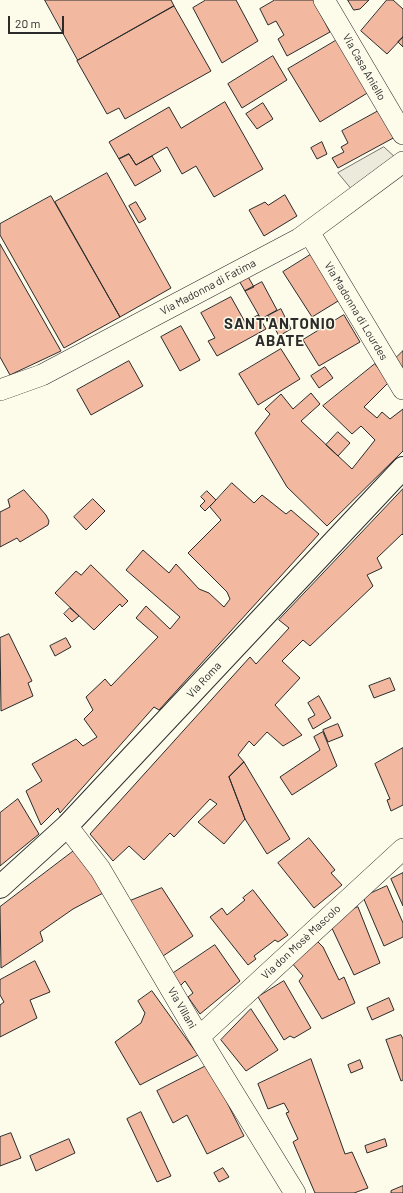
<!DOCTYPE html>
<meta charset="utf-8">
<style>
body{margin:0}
#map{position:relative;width:403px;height:1193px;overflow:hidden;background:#fdfbea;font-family:Barlow,sans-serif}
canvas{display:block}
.scale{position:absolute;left:8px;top:16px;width:56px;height:18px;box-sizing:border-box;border:2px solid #2b2b2b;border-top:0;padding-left:5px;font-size:12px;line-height:14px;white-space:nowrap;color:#2b2b2b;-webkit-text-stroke:3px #fdfbea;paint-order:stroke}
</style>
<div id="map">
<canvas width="403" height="1193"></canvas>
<div class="scale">20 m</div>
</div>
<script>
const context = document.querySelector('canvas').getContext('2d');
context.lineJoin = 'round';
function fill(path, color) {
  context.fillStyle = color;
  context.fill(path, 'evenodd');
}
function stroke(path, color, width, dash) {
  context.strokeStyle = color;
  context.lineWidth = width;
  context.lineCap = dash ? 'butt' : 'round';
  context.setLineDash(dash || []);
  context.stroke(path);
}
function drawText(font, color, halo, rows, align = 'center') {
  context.font = font + ' Barlow,sans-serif';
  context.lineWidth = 3;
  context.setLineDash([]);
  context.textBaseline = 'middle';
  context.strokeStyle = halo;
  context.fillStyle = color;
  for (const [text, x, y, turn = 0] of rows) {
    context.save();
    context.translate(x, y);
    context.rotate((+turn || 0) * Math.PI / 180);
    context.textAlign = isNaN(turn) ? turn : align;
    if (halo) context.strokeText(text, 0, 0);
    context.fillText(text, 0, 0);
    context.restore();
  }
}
const parking = new Path2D(`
 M 384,147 L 397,159 L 353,191 L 338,173 Z`);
fill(parking, '#eceadb');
stroke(parking, '#74746e', 1);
const building = new Path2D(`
 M 45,0 L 171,0 L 174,6 L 78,60 Z
 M 206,0 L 236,0 L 258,41 L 222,63 L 193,8 Z
 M 275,0 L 313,0 L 330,32 L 287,56 L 278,39 L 284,35 L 276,21 L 268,25 L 260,9 Z
 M 348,0 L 369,0 L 360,9 L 354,10 Z
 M 387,0 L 393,0 L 403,9 L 403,37 L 387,54 L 361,31 Z
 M 174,6 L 211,71 L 125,119 L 119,108 L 107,114 L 77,61 Z
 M 403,37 L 403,47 L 398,42 Z
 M 337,40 L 369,92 L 320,122 L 288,69 Z
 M 273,56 L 287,80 L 242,108 L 228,84 Z
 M 225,102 L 263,169 L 214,197 L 196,166 L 182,174 L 167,147 L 136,165 L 129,154 L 119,159 L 109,142 L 169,107 L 181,128 Z
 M 263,103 L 273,119 L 257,129 L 246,114 Z
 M 382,109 L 397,136 L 338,168 L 332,158 L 344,152 L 341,147 L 348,143 L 342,131 Z
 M 322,142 L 327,154 L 317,159 L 311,148 Z
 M 129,154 L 136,165 L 152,156 L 161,171 L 135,186 L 119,159 Z
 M 107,173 L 171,288 L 120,317 L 55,202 Z
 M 285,195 L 297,216 L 264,236 L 249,210 L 265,202 L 268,205 Z
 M 51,196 L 120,317 L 64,348 L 0,235 L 0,224 Z
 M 136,202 L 146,219 L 139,223 L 129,206 Z
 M 0,244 L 61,351 L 10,375 L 0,357 Z
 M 315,252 L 343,298 L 312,317 L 283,272 Z
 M 247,275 L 254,287 L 245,291 L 238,279 Z
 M 262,282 L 277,310 L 261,319 L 245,291 Z
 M 231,297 L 245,322 L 258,315 L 266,329 L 217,356 L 208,341 L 215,338 L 201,313 Z
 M 281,309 L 291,329 L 279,336 L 268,316 Z
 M 344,315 L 360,342 L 319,366 L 303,340 Z
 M 181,326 L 200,360 L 180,371 L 161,337 Z
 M 281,349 L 300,379 L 258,405 L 239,374 Z
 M 403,351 L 403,377 L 393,361 Z
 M 129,361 L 143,386 L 91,415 L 77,390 Z
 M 375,364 L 389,382 L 364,407 L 377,418 L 382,412 L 390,419 L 403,409 L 403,451 L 327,526 L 287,487 L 255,433 L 270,414 L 265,409 L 281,394 L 293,409 L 311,393 L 320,404 L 301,421 L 352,469 L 375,440 L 361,426 L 352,434 L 323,406 Z
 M 325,367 L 333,378 L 319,388 L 311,376 Z
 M 338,432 L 350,443 L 338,456 L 326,445 Z
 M 232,483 L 254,503 L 262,495 L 286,514 L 291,510 L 319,534 L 159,710 L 154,707 L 60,813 L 58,808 L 41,825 L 26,791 L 42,781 L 32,764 L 76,739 L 83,746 L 97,737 L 84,719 L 93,710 L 86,697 L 105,679 L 111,686 L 158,637 L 136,618 L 146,606 L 170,629 L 180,617 L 126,570 L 143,550 L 169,573 L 176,564 L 199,589 L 209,593 L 224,607 L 230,599 L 227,592 L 188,553 L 221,520 L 210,507 Z
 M 403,489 L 403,535 L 402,534 L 377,558 L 382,568 L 367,575 L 373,586 L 310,646 L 303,640 L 282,661 L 300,678 L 275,705 L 302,735 L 283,746 L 267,732 L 254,746 L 249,741 L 238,755 L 244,762 L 229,777 L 245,819 L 224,844 L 198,822 L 217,804 L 210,799 L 174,837 L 170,833 L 144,860 L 129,846 L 113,861 L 90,834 L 250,657 L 256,664 L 289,628 L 279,620 Z
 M 24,490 L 46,515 L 49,521 L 48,525 L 20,542 L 17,538 L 0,547 L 0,512 L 10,507 L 8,500 Z
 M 207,491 L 216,500 L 205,511 L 200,506 L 205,501 L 201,497 Z
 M 93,499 L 105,511 L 86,530 L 74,517 Z
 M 91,565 L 128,601 L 122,607 L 120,604 L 94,630 L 55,593 L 76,571 L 81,575 Z
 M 70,608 L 79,616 L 72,622 L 64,614 Z
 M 9,634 L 32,681 L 28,683 L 33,696 L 1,711 L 0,638 Z
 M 66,638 L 71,647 L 55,656 L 50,646 Z
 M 390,678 L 395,690 L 374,698 L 369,686 Z
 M 319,696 L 331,718 L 313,729 L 308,719 L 315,715 L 308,703 Z
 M 338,724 L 343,736 L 328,742 L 323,730 Z
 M 323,732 L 337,766 L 292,795 L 280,777 L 320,750 L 314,737 Z
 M 403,748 L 403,805 L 391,811 L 387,800 L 390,799 L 375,764 Z
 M 244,762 L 290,839 L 267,854 L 245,819 L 229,777 Z
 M 18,799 L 39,834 L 0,866 L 0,813 Z
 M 309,838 L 335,870 L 331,873 L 342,885 L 314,908 L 278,863 Z
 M 79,847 L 105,892 L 73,909 L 40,932 L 43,941 L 1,968 L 0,907 Z
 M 403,873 L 403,906 L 391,879 Z
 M 387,886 L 403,923 L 403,937 L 384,946 L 363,897 Z
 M 162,888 L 193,936 L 163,956 L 130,901 Z
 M 253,890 L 288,935 L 278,942 L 275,940 L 254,956 L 256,959 L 248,965 L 210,917 L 222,908 L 227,915 L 245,900 L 243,898 Z
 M 358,907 L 380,963 L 354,975 L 330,924 L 339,915 Z
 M 316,940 L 323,947 L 339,980 L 344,977 L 355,1003 L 322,1019 L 299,981 L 303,976 L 292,963 Z
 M 215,945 L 240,981 L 200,1014 L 188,997 L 193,993 L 185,981 L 180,986 L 172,974 Z
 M 35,961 L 50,992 L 30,1000 L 37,1018 L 0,1037 L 0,1005 L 4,1002 L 0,995 L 0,980 Z
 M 284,981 L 311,1028 L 294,1038 L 290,1036 L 284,1040 L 258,997 Z
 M 152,991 L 198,1055 L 140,1085 L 115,1042 L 141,1023 L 145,1013 L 138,1001 Z
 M 389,998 L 394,1010 L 372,1020 L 367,1008 Z
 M 251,1009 L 278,1050 L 246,1071 L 221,1040 Z
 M 401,1035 L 403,1039 L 403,1080 L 401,1081 L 386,1040 Z
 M 311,1059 L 345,1154 L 352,1152 L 368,1188 L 354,1193 L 315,1193 L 293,1142 L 298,1139 L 286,1113 L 289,1112 L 284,1103 L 268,1109 L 258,1084 Z
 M 360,1060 L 363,1068 L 351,1073 L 348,1065 Z
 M 208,1065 L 244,1136 L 207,1154 L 187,1115 L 173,1123 L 157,1091 Z
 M 141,1112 L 171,1176 L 157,1182 L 127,1119 Z
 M 11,1133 L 21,1158 L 0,1166 L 0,1137 Z
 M 69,1139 L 75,1153 L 36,1171 L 30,1156 Z
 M 385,1139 L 387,1146 L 367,1153 L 365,1146 Z
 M 223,1168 L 229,1177 L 219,1182 L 214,1173 Z
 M 403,1186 L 403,1193 L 391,1193 L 391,1191 Z`);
fill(building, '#f2b8a0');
stroke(building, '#2b2b2b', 1);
const minor = new Path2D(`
 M 324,0 L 403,134
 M 309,232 L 403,389
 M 0,390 L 42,375 L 299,239 L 403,162
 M 67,826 L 100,869 L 199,1037 L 295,1193
 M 199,1037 L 403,849`);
const major = new Path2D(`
 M 0,887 L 67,826 L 403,468`);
stroke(minor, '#2b2b2b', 22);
stroke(major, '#2b2b2b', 24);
stroke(minor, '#fdfbea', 21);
stroke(major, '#fdfbea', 22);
drawText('11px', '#2b2b2b', '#fdfbea', [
 ["Via Casa Aniello",364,67,60],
 ["Via Madonna di Fatima",208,287,-28],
 ["Via Madonna di Lourdes",356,311,59],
 ["Via Roma",204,680,-47],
 ["Via don Mosè Mascolo",301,942,-43],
 ["Via Villani",182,1008,60]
]);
context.letterSpacing = '1px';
drawText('bold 15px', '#2b2b2b', '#fdfbea', [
 ["SANT'ANTONIO",280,324],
 ["ABATE",280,341]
]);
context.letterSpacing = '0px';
</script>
